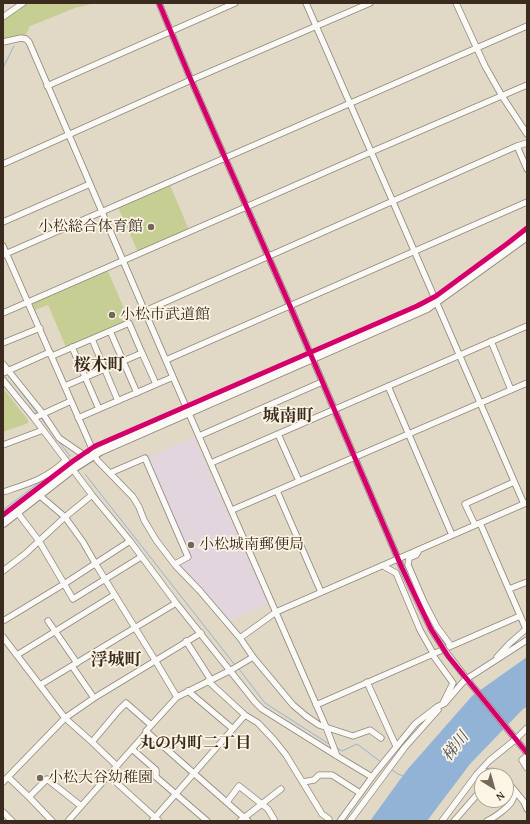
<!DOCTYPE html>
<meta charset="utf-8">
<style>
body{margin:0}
#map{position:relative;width:530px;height:824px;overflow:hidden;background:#e1d8c6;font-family:"Gentium Book Plus",serif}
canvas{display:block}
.frame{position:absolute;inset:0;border:4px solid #3b2a1e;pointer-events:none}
.north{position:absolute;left:474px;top:768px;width:40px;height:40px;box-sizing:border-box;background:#fcf5e5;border:1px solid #afa495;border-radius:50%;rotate:143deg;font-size:11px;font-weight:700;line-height:16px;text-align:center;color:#3b2a1e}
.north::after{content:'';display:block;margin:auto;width:14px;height:18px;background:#756759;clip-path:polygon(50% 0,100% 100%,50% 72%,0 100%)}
</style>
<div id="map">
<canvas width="530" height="824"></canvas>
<div class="frame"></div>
<div class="north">N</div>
</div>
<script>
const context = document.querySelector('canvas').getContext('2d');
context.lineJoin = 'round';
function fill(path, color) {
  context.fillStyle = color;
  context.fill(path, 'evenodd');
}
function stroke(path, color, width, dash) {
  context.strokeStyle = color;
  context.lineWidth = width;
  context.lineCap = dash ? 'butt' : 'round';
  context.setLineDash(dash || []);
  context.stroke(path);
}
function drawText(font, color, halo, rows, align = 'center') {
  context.font = font + ' "Gentium Book Plus","Noto Serif JP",serif';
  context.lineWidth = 3.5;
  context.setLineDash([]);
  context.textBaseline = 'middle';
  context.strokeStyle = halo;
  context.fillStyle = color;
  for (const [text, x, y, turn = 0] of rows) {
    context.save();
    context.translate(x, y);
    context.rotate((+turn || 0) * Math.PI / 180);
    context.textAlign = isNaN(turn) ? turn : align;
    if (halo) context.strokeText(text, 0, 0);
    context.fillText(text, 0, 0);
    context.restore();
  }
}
fill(new Path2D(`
 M 194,437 L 268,604 L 229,621 L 179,566 L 180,563 L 191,558 L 147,458 Z`), '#e2d5de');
fill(new Path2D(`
 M 23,3 L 95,3 L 75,8 L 30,26 L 25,36 L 3,40 L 3,17 Z
 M 170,185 L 189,230 L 138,252 L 118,207 Z
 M 107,269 L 129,320 L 66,347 L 48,305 L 35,310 L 32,302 Z
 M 3,388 L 28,420 L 28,423 L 3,432 Z`), '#c6ce93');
fill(new Path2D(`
 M 527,657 L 527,707 L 523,709 L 470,764 L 427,821 L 370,821 L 407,770 L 472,696 Z`), '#92b3d5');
stroke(new Path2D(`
 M 3,68 L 14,46
 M 7,374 L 38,414
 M 41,418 L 50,430
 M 59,442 L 70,456
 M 85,474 L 235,665
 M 3,510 L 44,479
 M 239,669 L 265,703 L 329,744
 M 337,748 L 342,751 L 357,744 L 381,762
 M 392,770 L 398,774 L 403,776`), '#92b3d5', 1);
const minor = new Path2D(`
 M 159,3 L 191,80 L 290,306 L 402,568 L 431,629 L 442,646
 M 306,3 L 393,202 L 524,504
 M 456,3 L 485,66 L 502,96 L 527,134
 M 3,17 L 23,3
 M 3,42 L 21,38 L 26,39 L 29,42 L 173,377 L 326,727 L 337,756
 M 47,86 L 235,3
 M 517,146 L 527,169
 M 3,164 L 191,80 L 370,3
 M 3,222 L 90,184
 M 3,246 L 97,460 L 133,497 L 139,507 L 144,520 L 156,540 L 175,565 L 200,591 L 240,638 L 253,657 L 293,705 L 306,716 L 319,725 L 353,736 L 370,730 L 381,738
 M 3,255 L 527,26
 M 145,311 C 269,255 393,202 517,146 L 527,143
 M 3,313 L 246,207 L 371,152 L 527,85
 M 110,331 L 137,393
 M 92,339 L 118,401
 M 491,341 L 511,390
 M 3,343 L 40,328
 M 72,347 L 99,409
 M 142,353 L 156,384
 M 52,356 L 129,323 L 142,353 L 65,386
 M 166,360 L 527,202
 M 3,364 L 43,414 L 59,438 L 88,458
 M 3,373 L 50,352
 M 3,380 L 34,418 L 92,495 L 130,541 L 176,603 L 255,702 L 262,709 L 337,756 L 372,777
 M 388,386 L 452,535
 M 34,418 L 71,401
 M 78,418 L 173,377
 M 278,434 L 299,481
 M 199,436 L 322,382
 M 3,445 L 43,430
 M 211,463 L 527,326
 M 110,473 L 145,458 L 188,557 L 175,564
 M 277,491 L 321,592
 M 3,492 C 27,484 47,479 66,460
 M 39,495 L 65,517 L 83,542 L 95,563 L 155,660 L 177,697
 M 232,510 L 527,383
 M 17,512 L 39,541 L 73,599 L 141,557
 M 480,523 L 526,629 L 509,644 L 497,657
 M 475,525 L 465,504 L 514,482
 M 418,552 L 416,555 L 409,558 L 408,565 L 424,602 L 437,627 L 451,646
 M 384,565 L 385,567 L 396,573 L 420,630 L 433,653
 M 3,571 L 25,554 L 65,517 L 92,495
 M 509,589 L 527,582
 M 3,621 L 64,584 L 130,541
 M 48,621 L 77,663
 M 3,637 L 65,718 L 92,742 L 117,766
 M 240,638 L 276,612 L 526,503
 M 186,641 L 211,680
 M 446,652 L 470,683 L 527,753
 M 432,654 L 453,683 L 443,703
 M 17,655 L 114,595
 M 72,666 L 94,698
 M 208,681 L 245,715 L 258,723 L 274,740 L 286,755 L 322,814 L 329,819 L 329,821
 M 367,682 L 396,746
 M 40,685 L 176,603
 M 188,691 L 233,729
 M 316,705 L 520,616
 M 147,732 L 248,821
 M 92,742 L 118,711 L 126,703 L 151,725
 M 132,749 L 156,770 L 156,777 L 207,821
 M 526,757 L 522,760 L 527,768
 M 477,774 C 488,772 493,768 503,776
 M 108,775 L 159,821
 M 8,777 L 29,797 L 52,821
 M 506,780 L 524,802 L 527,809
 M 3,782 L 65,718 L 94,698 L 201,633
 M 303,782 L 314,780 L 319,775 L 332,775 L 360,793
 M 29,797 L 47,779 L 81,806
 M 227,802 L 239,786 L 268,809 L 275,821
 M 3,812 L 12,821
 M 68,821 L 147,732 L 146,731 L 177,697 L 233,669 L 253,657
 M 152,821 L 245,715
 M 240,821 L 281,789
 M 340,821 L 375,773 L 415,724 L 437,707 L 445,703 L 463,682 L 468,678 L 527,640
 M 350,821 L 405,747 L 438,710
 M 442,821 L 477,774 L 489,761 L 516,739 L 527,728
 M 454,821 L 482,789
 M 487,821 C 494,818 509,807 512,801 C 514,797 514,795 516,792`);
const highway = new Path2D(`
 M 3,523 L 72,469 L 100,451 L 427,308 L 527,236`);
stroke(minor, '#8e877c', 7);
stroke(highway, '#8e877c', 10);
stroke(minor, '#faf9f6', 5.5);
stroke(highway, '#faf9f6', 8);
const minorBridge = new Path2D(`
 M 442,646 L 446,652`);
stroke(minorBridge, '#8e877c', 7, []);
stroke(minorBridge, '#faf9f6', 5.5);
stroke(new Path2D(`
 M 159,3 L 191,80 L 290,306 L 402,568 L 431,629 L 448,656 L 470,683 L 527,753
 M 3,515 L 73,461 L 95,446 L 417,306 L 436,296 L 508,243 L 527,228`), '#d6006c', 5);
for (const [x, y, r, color] of [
 [151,227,4,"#756759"],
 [112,315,4,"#756759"],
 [191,545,4,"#756759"],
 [40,778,4,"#756759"]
]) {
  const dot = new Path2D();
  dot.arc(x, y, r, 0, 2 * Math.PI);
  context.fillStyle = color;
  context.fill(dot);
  stroke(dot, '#fcf5e5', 1.5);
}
drawText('15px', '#3b2a1e', '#fcf5e5', [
 ["小松総合体育館",143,227,"right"],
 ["小松市武道館",120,315],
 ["小松城南郵便局",199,545],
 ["小松大谷幼稚園",48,778]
], 'left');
drawText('bold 16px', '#3b2a1e', '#fcf5e5', [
 ["丸の内町二丁目",195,744]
]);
drawText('italic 16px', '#4e5460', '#fcf5e5', [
 ["梯川",456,747,-52]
]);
drawText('bold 17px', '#3b2a1e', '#fcf5e5', [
 ["桜木町",99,366],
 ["城南町",288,417],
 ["浮城町",116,661]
]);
</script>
